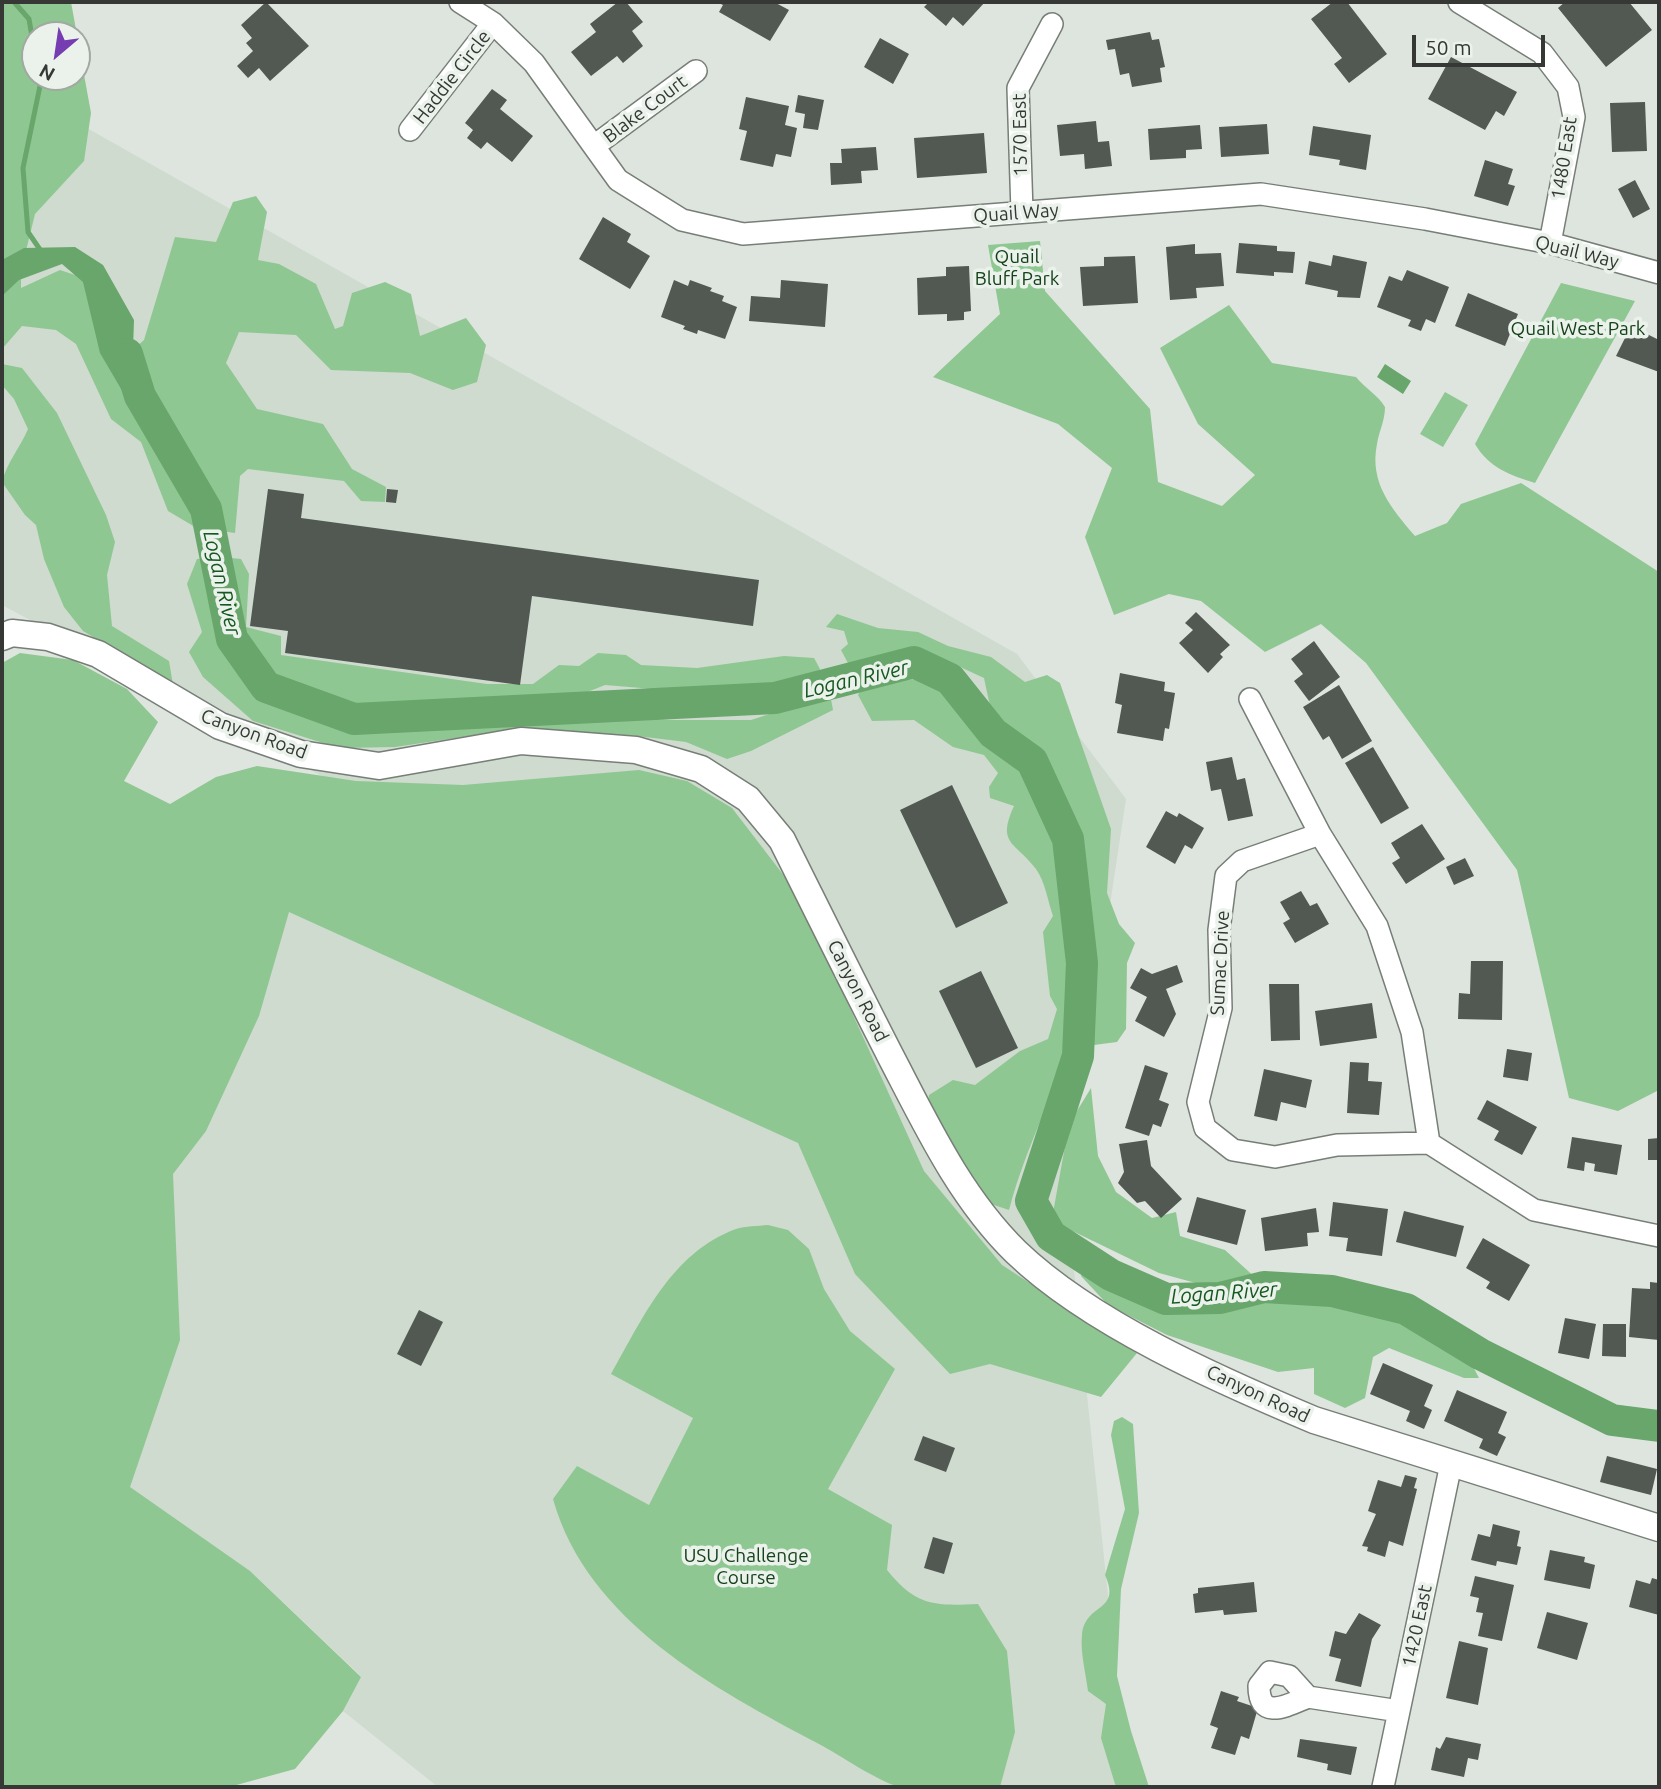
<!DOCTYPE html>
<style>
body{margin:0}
#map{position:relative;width:1661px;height:1789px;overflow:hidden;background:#dee5de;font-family:Ubuntu,sans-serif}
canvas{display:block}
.frame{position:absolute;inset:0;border:4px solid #353835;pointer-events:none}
.north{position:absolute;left:21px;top:21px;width:70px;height:70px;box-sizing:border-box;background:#ebf2eb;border:2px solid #a2a8a2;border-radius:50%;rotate:209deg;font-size:19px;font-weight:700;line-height:28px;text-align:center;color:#353835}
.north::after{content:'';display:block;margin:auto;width:24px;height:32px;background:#763cb2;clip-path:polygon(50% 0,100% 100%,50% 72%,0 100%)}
.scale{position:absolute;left:1412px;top:35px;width:133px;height:32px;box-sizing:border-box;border:4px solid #353835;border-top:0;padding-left:9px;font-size:21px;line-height:24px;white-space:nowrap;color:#353835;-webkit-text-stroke:5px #ebf2eb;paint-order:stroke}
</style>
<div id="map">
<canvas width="1661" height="1789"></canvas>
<div class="frame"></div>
<div class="north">N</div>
<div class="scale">50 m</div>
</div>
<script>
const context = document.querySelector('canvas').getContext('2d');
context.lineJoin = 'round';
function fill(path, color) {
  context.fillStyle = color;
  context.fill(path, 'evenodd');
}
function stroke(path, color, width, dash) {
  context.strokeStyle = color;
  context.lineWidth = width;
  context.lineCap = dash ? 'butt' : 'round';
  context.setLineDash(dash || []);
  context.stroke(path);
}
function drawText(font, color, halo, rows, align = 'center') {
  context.font = font + ' Ubuntu,sans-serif';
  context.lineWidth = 7;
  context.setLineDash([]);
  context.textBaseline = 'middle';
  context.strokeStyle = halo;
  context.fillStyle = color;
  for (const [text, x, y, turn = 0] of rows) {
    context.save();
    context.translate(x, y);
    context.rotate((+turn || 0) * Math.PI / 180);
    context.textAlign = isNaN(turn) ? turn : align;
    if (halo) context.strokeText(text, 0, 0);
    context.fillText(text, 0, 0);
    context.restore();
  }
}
fill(new Path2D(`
 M 2,80 L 1017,654 L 1126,799 L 1066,1194 L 1128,1787 L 438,1787 L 343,1711 L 361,1676 L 250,1571 L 2,1704 L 2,844 L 466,853 L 2,605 Z`), '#cedbce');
fill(new Path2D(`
 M 2,2 L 71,2 L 77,35 L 35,35 L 35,77 L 77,77 L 77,36 L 91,113 L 84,161 L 35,214 L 21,271 L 21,288 L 60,270 L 87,279 L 120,362 L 144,340 L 175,237 L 216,242 L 233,202 L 256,196 L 267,212 L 258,260 L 279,264 L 316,284 L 335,329 L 343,326 L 352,293 L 385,282 L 411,294 L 420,336 L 466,318 L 486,345 L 477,382 L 453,390 L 410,373 L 331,370 L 296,335 L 239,332 L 226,363 L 257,409 L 323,424 L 352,469 L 386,487 L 385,502 L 361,501 L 344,481 L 248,469 L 240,476 L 235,533 L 195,527 L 168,511 L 141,442 L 111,419 L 76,344 L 56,330 L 22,326 L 2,349 Z
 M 1040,241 L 1045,291 L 1150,409 L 1158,482 L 1222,506 L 1255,475 L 1198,424 L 1160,348 L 1229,305 L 1272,363 L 1356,377 C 1365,388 1378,395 1385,407 C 1385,421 1379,431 1377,444 C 1369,483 1392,509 1415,536 L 1447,523 L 1461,504 L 1521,483 L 1659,572 L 1659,1090 L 1618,1111 L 1569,1098 L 1517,870 L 1366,663 L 1321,624 L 1265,652 L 1201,601 L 1169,594 L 1114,615 L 1085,537 L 1112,468 L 1058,424 L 933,377 L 1000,314 L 988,245 Z
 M 1561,283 L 1635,301 L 1535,483 C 1510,475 1489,468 1475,444 Z
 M 2,364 L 22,368 L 57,413 L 106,515 L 115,542 L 107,575 L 112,626 L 169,661 L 173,685 L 83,631 L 64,607 L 44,559 L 36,525 L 25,515 L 2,482 C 7,462 20,448 28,429 L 14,399 L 2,385 Z
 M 1445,392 L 1468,405 L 1443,447 L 1420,434 Z
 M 221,557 L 241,559 L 249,574 L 246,627 L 281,636 L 281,655 L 487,684 L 533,684 L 559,665 L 579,666 L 598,653 L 626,655 L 641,665 L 697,668 L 784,656 L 814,658 L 820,669 L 815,680 L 780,693 L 714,694 L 605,685 L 565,701 L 472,702 L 438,710 L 441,722 L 482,722 L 570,713 L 670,720 L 751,720 L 819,698 L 831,699 L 833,710 L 751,751 L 727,759 L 686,742 L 629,735 L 496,732 L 395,747 L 339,748 L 253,721 L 203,677 L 189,652 L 202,632 L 187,584 L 197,559 Z
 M 837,614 L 878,628 L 918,632 L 948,646 L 991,657 L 1025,682 L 1047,675 L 1060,683 L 1111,829 L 1107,893 L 1119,924 L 1135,943 L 1127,963 L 1126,1029 L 1117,1042 L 1094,1045 L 1087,1002 C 1065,1073 1028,1138 1009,1210 L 991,1204 L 928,1108 L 929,1095 L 953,1080 L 975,1085 L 1020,1051 L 1048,1039 L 1057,1009 L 1050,996 L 1043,932 L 1053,916 C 1048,902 1045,881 1036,869 C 1016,842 996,845 1014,806 L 990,798 L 989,787 L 998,773 L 984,755 L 953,747 L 914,720 L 872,721 L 858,695 L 862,687 C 889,679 929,673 954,691 C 970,703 989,735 1002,751 L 1013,755 L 1019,741 L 990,706 L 984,678 L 930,653 L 891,653 L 849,665 L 841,650 L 848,644 L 844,631 L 826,627 Z
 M 20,653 L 73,660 L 127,689 L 158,722 L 124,781 L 170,804 L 216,777 L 257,766 L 356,781 L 463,785 L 639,770 L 687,781 L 732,808 L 798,894 L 924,1171 L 1002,1265 L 1137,1353 L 1101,1397 L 990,1364 L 950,1374 L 855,1274 L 798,1143 L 289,912 L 259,1016 L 206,1131 L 173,1174 L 180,1340 L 130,1487 L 250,1571 L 361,1677 L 343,1711 L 295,1769 L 229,1787 L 2,1787 L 2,663 Z
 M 1091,1088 L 1098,1156 L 1116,1192 L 1152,1218 L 1176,1212 L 1180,1236 L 1225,1250 L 1258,1280 L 1254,1298 L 1306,1299 L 1395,1317 L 1466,1353 L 1479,1378 L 1464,1378 L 1389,1348 L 1373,1357 L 1365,1398 L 1345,1408 L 1314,1394 L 1314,1368 L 1278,1372 L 1167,1335 L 1108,1305 L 1081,1276 L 1083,1268 C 1095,1268 1164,1305 1181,1312 L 1203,1292 L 1203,1285 L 1159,1273 L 1058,1224 L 1053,1213 L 1069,1124 Z
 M 768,1225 L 788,1230 L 809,1249 L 824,1289 L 850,1331 L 895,1369 L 828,1489 L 892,1525 L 887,1570 C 916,1606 934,1606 978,1604 L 1007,1651 L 1015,1732 L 1000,1787 C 978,1787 916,1789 899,1787 C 874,1779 843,1757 819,1744 C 715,1689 587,1621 553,1499 L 577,1466 L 649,1505 L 693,1418 L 611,1374 C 643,1318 671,1253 736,1229 C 745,1226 758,1226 768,1225 Z
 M 1122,1417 L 1133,1424 L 1139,1513 L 1121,1589 L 1117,1676 L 1131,1731 L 1149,1787 L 1117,1787 L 1115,1784 L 1101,1738 L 1106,1704 L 1088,1691 C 1086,1674 1080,1652 1082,1635 C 1085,1602 1122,1613 1105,1575 L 1125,1509 L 1111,1435 L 1114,1421 Z`), '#8fc792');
fill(new Path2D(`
 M 75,247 L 103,265 L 134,320 L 133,349 L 144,428 L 100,353 L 83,282 L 62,264 L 19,280 L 2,296 L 2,260 L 24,248 Z
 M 1385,364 L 1411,381 L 1403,394 L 1377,377 Z`), '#68a66c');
stroke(new Path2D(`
 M 14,2 L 29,19 L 35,54
 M 39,77 L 40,86 L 23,168 L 28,232 L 41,251`), '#68a66c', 5);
stroke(new Path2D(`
 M 127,354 L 140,396 L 206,509 L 232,639 L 266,687 L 354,719 L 775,698 L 914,662 L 950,679 L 993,733 L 1032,761 L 1068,839 L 1082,963 L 1078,1056 L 1031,1201 L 1051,1236 L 1111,1275 L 1166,1299 L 1220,1298 L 1264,1287 L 1332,1291 L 1406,1309 L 1480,1354 L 1612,1420 L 1659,1426`), '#68a66c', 32);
fill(new Path2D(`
 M 266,2 L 309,46 L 270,81 L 259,68 L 248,78 L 237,66 L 253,51 L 246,43 L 252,38 L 241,25 Z
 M 618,2 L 626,2 L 643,22 L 632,31 L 643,46 L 623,63 L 617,56 L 591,76 L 571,52 L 596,32 L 590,24 Z
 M 717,2 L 774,2 L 789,10 L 770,41 L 719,12 L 723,5 Z
 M 929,2 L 985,2 L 963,26 L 953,17 L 946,26 L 924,7 Z
 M 1333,2 L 1347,2 L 1387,54 L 1349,83 L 1334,64 L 1342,58 L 1311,19 Z
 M 1565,2 L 1629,2 L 1652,30 L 1606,67 L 1558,8 Z
 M 1150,32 L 1152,40 L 1159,39 L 1165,67 L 1160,68 L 1162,82 L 1132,87 L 1129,73 L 1120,75 L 1115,49 L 1108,50 L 1106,40 Z
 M 880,38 L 909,54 L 893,84 L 864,67 Z
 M 1451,57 L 1517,92 L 1504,116 L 1496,111 L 1485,130 L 1428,99 Z
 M 492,89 L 507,100 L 500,109 L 533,136 L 512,162 L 487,142 L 481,149 L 467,138 L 473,130 L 465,123 Z
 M 798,95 L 824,100 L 818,130 L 803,128 L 805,114 L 795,112 Z
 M 746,97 L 789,106 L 785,125 L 797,128 L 791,157 L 776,154 L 773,167 L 740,160 L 747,131 L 739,129 Z
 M 1645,102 L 1647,151 L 1612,152 L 1610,103 Z
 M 1096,121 L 1098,142 L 1109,141 L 1112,166 L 1085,169 L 1084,154 L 1060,156 L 1057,125 Z
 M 1267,124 L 1269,154 L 1221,157 L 1219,127 Z
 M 1200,125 L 1202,149 L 1186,150 L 1186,158 L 1150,160 L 1148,129 Z
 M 1313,126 L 1371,135 L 1366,170 L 1339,165 L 1340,160 L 1309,155 Z
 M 984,133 L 987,173 L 917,178 L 914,138 Z
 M 876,147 L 878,170 L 861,171 L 862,183 L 831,185 L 830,163 L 842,163 L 841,149 Z
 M 1485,160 L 1513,169 L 1508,184 L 1515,186 L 1508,206 L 1474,196 Z
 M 1635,180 L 1650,209 L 1633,218 L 1618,189 Z
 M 603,217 L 631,234 L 627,242 L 650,256 L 630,289 L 579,259 Z
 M 1239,243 L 1277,246 L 1277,251 L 1295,252 L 1293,273 L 1274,272 L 1274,276 L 1236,273 Z
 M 1195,244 L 1195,254 L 1221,253 L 1224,286 L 1196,288 L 1197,298 L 1170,300 L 1166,247 Z
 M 1333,255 L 1367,262 L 1360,298 L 1337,297 L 1338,291 L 1305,284 L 1309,261 L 1331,266 Z
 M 1135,256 L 1138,303 L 1083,306 L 1080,267 L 1104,266 L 1104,257 Z
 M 969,266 L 971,311 L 964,312 L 964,320 L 947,321 L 947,314 L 918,315 L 917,278 L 946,276 L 946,267 Z
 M 1407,270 L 1449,287 L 1435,323 L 1426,319 L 1421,331 L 1408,326 L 1411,320 L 1377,307 L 1389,276 L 1402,281 Z
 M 674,280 L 688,286 L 690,280 L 712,288 L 710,291 L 724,296 L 722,301 L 737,307 L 725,339 L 698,330 L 697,334 L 683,329 L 685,326 L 661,317 Z
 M 781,280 L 828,284 L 825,327 L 749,321 L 751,296 L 780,298 Z
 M 1468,293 L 1518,314 L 1505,346 L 1455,326 Z
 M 1631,326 L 1659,340 L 1659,372 L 1616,356 Z
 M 268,489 L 304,494 L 301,518 L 759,580 L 753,626 L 532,596 L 520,685 L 285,653 L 288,631 L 250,626 Z
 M 387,489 L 398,490 L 396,503 L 386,502 Z
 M 1196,612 L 1230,645 L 1220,654 L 1223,657 L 1208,673 L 1179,643 L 1193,630 L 1185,623 Z
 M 1314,641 L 1340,677 L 1309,701 L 1294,681 L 1303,674 L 1291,659 Z
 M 1120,673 L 1165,682 L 1164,691 L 1175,693 L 1169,729 L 1165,728 L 1163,741 L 1117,733 L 1122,705 L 1115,703 Z
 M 1339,685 L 1372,741 L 1342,759 L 1329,736 L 1323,740 L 1303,707 Z
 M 1373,747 L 1409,808 L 1381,824 L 1345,763 Z
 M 1232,757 L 1237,780 L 1245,778 L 1253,816 L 1228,821 L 1221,789 L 1211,791 L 1206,762 Z
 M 952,785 L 1008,903 L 956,928 L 900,810 Z
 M 1166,811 L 1177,817 L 1179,813 L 1204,828 L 1192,849 L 1185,845 L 1175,864 L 1146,847 Z
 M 1422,824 L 1445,859 L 1406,884 L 1392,863 L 1400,858 L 1391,843 Z
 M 1465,858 L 1474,876 L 1454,885 L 1446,867 Z
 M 1301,891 L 1310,906 L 1317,903 L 1329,924 L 1295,943 L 1283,923 L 1290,919 L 1280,902 Z
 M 1471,961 L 1503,961 L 1502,1020 L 1458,1019 L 1459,993 L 1470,994 Z
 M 1177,965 L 1183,982 L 1166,989 L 1176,1014 L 1164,1037 L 1135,1021 L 1147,997 L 1130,988 L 1141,968 L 1152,974 Z
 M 981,971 L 1018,1048 L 976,1068 L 939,991 Z
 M 1269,984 L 1299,984 L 1300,1040 L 1271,1041 Z
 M 1372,1003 L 1377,1038 L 1320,1046 L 1315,1011 Z
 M 1507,1049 L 1532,1053 L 1528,1081 L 1503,1077 Z
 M 1350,1062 L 1369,1063 L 1368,1081 L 1382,1082 L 1379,1115 L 1347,1113 Z
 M 1145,1065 L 1168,1073 L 1159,1100 L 1169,1104 L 1161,1127 L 1153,1124 L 1149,1136 L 1125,1128 Z
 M 1264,1069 L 1312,1080 L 1306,1108 L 1281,1102 L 1277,1121 L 1254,1116 Z
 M 1487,1100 L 1537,1127 L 1522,1155 L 1494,1140 L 1499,1131 L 1477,1119 Z
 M 1572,1137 L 1622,1145 L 1617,1175 L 1594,1171 L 1595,1164 L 1585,1162 L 1584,1171 L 1567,1168 Z
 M 1659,1138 L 1659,1160 L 1648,1160 L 1648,1139 Z
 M 1147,1140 L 1151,1166 L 1182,1199 L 1161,1218 L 1145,1201 L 1137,1203 L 1118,1183 L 1124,1172 L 1119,1144 Z
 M 1197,1197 L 1246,1210 L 1237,1245 L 1187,1232 Z
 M 1333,1202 L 1388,1209 L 1382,1256 L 1346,1251 L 1348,1238 L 1329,1236 Z
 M 1316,1208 L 1319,1232 L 1307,1233 L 1308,1246 L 1265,1251 L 1261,1218 Z
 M 1404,1211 L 1464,1226 L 1456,1257 L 1396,1242 Z
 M 1483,1238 L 1530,1265 L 1509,1301 L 1486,1288 L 1490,1282 L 1466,1268 Z
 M 1650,1282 L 1659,1283 L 1659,1340 L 1629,1337 L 1632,1288 L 1650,1289 Z
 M 419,1310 L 443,1322 L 421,1366 L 397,1354 Z
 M 1565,1318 L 1596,1324 L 1589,1359 L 1558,1353 Z
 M 1603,1324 L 1626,1324 L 1626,1357 L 1602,1356 Z
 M 1383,1363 L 1433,1385 L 1424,1406 L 1432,1410 L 1424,1429 L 1406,1421 L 1410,1411 L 1370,1394 Z
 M 1457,1390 L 1507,1412 L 1498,1433 L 1506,1437 L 1497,1456 L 1479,1448 L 1483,1439 L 1444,1421 Z
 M 923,1436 L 955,1448 L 946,1472 L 914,1460 Z
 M 1607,1456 L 1657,1469 L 1651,1495 L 1600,1482 Z
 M 1405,1475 L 1417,1478 L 1414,1488 L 1417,1489 L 1403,1546 L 1389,1541 L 1385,1557 L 1367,1551 L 1368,1547 L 1362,1546 L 1376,1514 L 1368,1511 L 1378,1480 L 1401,1487 Z
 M 1493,1524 L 1520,1531 L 1517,1546 L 1521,1547 L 1517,1565 L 1497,1561 L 1496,1566 L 1471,1560 L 1478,1534 L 1490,1537 Z
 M 933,1537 L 953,1543 L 944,1574 L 924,1568 Z
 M 1550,1550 L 1585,1557 L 1584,1562 L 1595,1565 L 1590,1589 L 1544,1580 Z
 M 1475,1576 L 1514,1585 L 1502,1641 L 1478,1636 L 1483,1613 L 1476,1612 L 1479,1598 L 1470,1596 Z
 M 1652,1578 L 1659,1580 L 1659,1615 L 1629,1607 L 1636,1580 L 1650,1584 Z
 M 1254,1582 L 1257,1612 L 1224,1615 L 1223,1610 L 1195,1613 L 1193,1594 L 1198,1593 L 1198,1588 Z
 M 1547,1612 L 1588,1623 L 1577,1660 L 1537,1648 Z
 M 1359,1613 L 1381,1625 L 1372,1639 L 1361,1687 L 1335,1681 L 1341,1659 L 1329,1656 L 1335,1631 L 1346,1634 Z
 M 1459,1641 L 1488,1648 L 1478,1705 L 1446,1698 Z
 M 1221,1691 L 1239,1697 L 1237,1701 L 1258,1708 L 1249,1739 L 1241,1736 L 1235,1755 L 1211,1748 L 1218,1728 L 1210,1725 Z
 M 1446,1737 L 1481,1744 L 1478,1760 L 1468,1758 L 1464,1777 L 1431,1770 L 1436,1747 L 1440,1749 Z
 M 1300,1739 L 1357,1747 L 1351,1775 L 1327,1770 L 1328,1764 L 1297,1757 Z`), '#525852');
const minor = new Path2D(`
 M 460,2 L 493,23 L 534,63 L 618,180 L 682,220 L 743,234 L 1261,194 L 1425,219 L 1550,243 L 1659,273
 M 1459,2 L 1542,53 L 1568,87 L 1574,117 L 1550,243
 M 410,130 L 493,23
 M 594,146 L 696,71
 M 1022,212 L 1018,88 L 1052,24
 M 1250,699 L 1320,834 L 1377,926 L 1412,1032 L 1429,1143 L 1534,1210 L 1659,1236
 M 1320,834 L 1242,861 L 1226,876 L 1219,930 L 1221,1008 L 1198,1102 L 1205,1128 L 1233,1150 L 1275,1157 L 1337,1145 L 1429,1143
 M 1270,1672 L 1289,1676 L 1308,1697 C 1288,1705 1259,1722 1259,1686 Z
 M 1308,1697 L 1399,1711
 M 1383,1787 L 1451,1464`);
const tertiary = new Path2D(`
 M 2,637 L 12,633 L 48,637 L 98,654 L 220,726 L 301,754 L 379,766 L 521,741 L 636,750 L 701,769 L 748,799 L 782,840 C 818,912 854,985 891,1057 C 927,1126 960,1197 1016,1252 C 1091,1324 1219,1380 1314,1420 L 1659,1528`);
stroke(minor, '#777e77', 24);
stroke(tertiary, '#777e77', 29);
stroke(minor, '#fff', 21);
stroke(tertiary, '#fff', 26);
drawText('19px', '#353835', '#ebf2eb', [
 ["Haddie Circle",452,77,-52],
 ["Blake Court",645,109,-37],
 ["1570 East",1020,135,-91],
 ["1480 East",1564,158,-81],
 ["Quail Way",1016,213,-4],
 ["Quail Way",1577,252,14],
 ["Canyon Road",254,734,20],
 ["Sumac Drive",1220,963,-87],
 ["Canyon Road",858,991,63],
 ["Canyon Road",1258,1394,25],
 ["1420 East",1417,1626,-78]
]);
drawText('19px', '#15421b', '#ebf2eb', [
 ["Quail",1017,257],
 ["Bluff Park",1017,279],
 ["Quail West Park",1578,329],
 ["USU Challenge",746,1556],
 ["Course",746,1578]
]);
drawText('italic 21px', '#155820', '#ebf2eb', [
 ["Logan River",222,583,77],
 ["Logan River",856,679,-13],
 ["Logan River",1224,1293,-4]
]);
</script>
